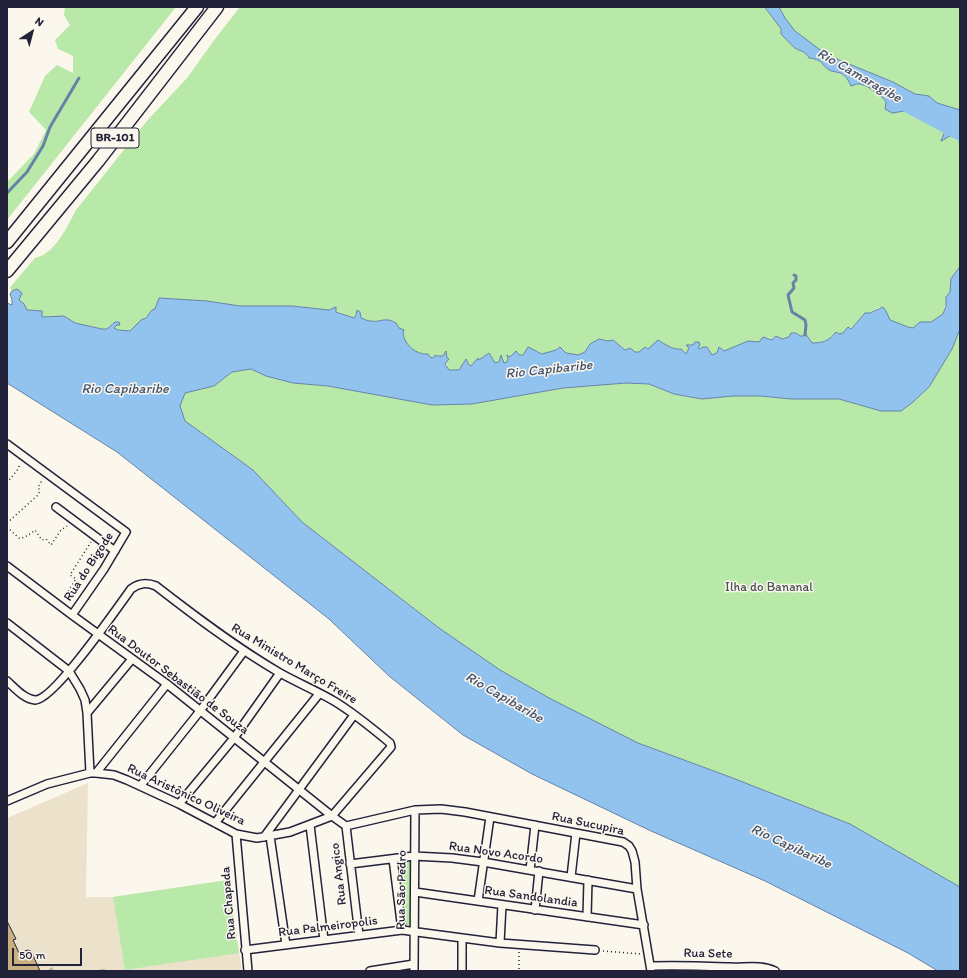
<!DOCTYPE html>
<meta charset="utf-8">
<style>
body{margin:0}
#map{position:relative;width:967px;height:978px;overflow:hidden;background:#fbf7ec;font-family:Itim,sans-serif}
canvas{display:block}
.frame{position:absolute;inset:0;border:8px solid #22223b;pointer-events:none}
.north{position:absolute;left:12px;top:12px;width:40px;height:40px;-webkit-text-stroke:3px #fbf7ec;paint-order:stroke;rotate:36deg;font-size:11px;font-weight:700;line-height:16px;text-align:center;color:#22223b}
.north::after{content:'';display:block;margin:auto;width:14px;height:18px;background:#22223b;clip-path:polygon(50% 0,100% 100%,50% 72%,0 100%)}
.scale{position:absolute;left:12px;top:948px;width:70px;height:18px;box-sizing:border-box;border:2px solid #22223b;border-top:0;padding-left:5px;font-size:12px;line-height:14px;white-space:nowrap;color:#22223b;-webkit-text-stroke:3px #fbf7ec;paint-order:stroke}
</style>
<div id="map">
<canvas width="967" height="978"></canvas>
<div class="frame"></div>
<div class="north">N</div>
<div class="scale">50 m</div>
</div>
<script>
const context = document.querySelector('canvas').getContext('2d');
context.lineJoin = 'round';
function fill(path, color) {
  context.fillStyle = color;
  context.fill(path, 'evenodd');
}
function stroke(path, color, width, dash) {
  context.strokeStyle = color;
  context.lineWidth = width;
  context.lineCap = dash ? 'butt' : 'round';
  context.setLineDash(dash || []);
  context.stroke(path);
}
function drawText(font, color, halo, rows, align = 'center') {
  context.font = font + ' Itim,sans-serif';
  context.lineWidth = 3;
  context.setLineDash([]);
  context.textBaseline = 'middle';
  context.strokeStyle = halo;
  context.fillStyle = color;
  for (const [text, x, y, turn = 0] of rows) {
    context.save();
    context.translate(x, y);
    context.rotate((+turn || 0) * Math.PI / 180);
    context.textAlign = isNaN(turn) ? turn : align;
    if (halo) context.strokeText(text, 0, 0);
    context.fillText(text, 0, 0);
    context.restore();
  }
}
fill(new Path2D(`
 M 88,783 L 86,897 L 113,897 L 228,880 L 242,971 L 7,971 L 7,818 Z`), '#ece2cb');
fill(new Path2D(`
 M 65,7 L 176,7 L 7,220 L 7,182 L 34,154 L 46,130 L 29,112 L 45,76 L 57,65 L 73,73 L 73,56 L 58,49 L 55,40 L 70,25 L 64,15 Z
 M 240,7 L 765,7 L 781,29 L 781,34 C 785,38 792,46 795,48 C 801,52 806,51 809,58 L 822,61 L 826,67 L 832,72 L 841,73 L 855,85 L 859,83 C 868,86 881,93 886,102 L 885,106 L 892,113 L 911,110 L 916,112 L 922,110 L 928,112 L 930,117 L 945,131 L 941,140 C 951,138 949,132 960,138 L 960,267 L 951,279 L 950,292 L 947,297 L 943,314 L 931,322 L 920,322 L 913,328 L 908,327 L 889,320 L 880,307 L 870,313 L 865,313 L 853,327 L 847,329 L 843,333 L 839,334 L 836,332 C 827,342 825,343 812,343 L 803,336 L 772,340 L 768,337 L 759,342 L 742,344 L 724,351 L 721,349 L 717,353 L 712,355 L 707,347 L 700,349 L 698,347 L 700,345 L 687,346 L 689,348 L 686,354 C 678,350 667,347 661,342 L 656,343 L 648,349 L 645,347 L 640,352 C 629,352 621,348 613,340 L 608,341 L 599,339 L 590,344 L 585,352 L 578,355 L 566,353 L 558,347 L 556,350 L 542,354 L 538,351 L 532,350 C 524,354 516,357 507,356 L 508,359 L 507,362 L 504,363 L 500,359 L 499,362 L 495,363 L 493,361 L 479,360 L 478,358 L 471,366 L 469,365 L 466,359 L 459,370 L 449,370 C 445,364 447,359 445,353 L 443,356 L 430,357 L 426,355 L 419,354 L 415,352 L 406,343 L 396,323 C 386,317 383,321 374,321 C 369,322 365,320 361,318 L 360,312 L 357,311 L 354,318 L 336,311 L 336,307 L 329,310 L 292,306 L 240,306 L 207,301 L 159,298 L 155,309 L 130,331 L 118,330 L 114,328 L 117,325 L 115,322 L 107,329 L 102,329 L 75,323 L 69,319 L 53,316 L 42,317 L 36,310 L 27,311 L 24,304 L 19,300 L 19,297 L 17,289 L 12,291 L 10,288 L 12,285 L 35,258 C 55,254 67,227 76,210 L 146,122 L 187,78 L 215,39 Z
 M 779,7 L 960,7 L 960,110 L 937,103 L 929,96 L 915,94 L 893,82 L 827,55 L 795,31 L 785,18 Z
 M 960,302 L 960,887 L 850,824 L 730,777 L 638,743 L 551,699 L 500,670 L 439,628 L 302,522 L 253,470 L 185,421 L 180,406 L 185,393 L 214,386 L 232,372 L 251,369 L 266,376 L 293,383 L 328,386 L 432,405 L 472,404 L 563,388 L 626,383 L 649,384 L 674,394 L 702,399 L 733,396 L 761,396 L 791,399 L 839,399 L 881,411 L 913,402 L 929,387 Z
 M 412,860 L 412,924 L 405,926 L 397,861 Z
 M 228,880 L 239,953 L 125,970 L 113,897 Z`), '#b9e9a9');
const water = new Path2D(`
 M 765,7 L 779,7 L 785,18 L 795,31 L 827,55 L 893,82 L 915,94 L 929,96 L 937,103 L 960,110 L 960,143 L 959,143 L 960,138 C 949,133 950,137 941,141 L 945,131 L 930,117 L 928,112 L 922,110 L 916,112 L 911,110 L 892,113 L 885,109 L 886,102 C 883,96 865,83 858,84 C 856,84 854,85 851,86 C 849,81 846,76 841,73 C 838,72 834,72 831,71 C 820,65 825,60 809,58 C 806,51 801,52 795,48 C 792,46 785,38 781,34 L 781,29 Z
 M 960,267 L 960,329 L 952,349 L 929,387 L 913,402 L 901,411 L 881,411 L 839,399 L 791,399 L 761,396 L 733,396 L 702,399 L 674,394 L 649,384 L 626,383 L 563,388 L 472,404 L 432,405 L 328,386 L 293,383 L 266,376 L 251,369 L 232,372 L 214,386 L 185,393 L 180,406 L 185,421 L 253,470 L 302,522 L 439,628 L 500,670 L 551,699 L 638,743 L 730,777 L 850,824 L 960,887 L 960,971 L 938,971 L 908,953 L 765,881 L 651,831 L 532,774 L 463,735 L 389,676 L 329,619 L 117,452 L 7,383 L 7,303 L 12,305 L 12,300 L 10,294 L 12,291 L 17,289 L 22,293 L 19,300 L 24,304 L 27,310 L 42,311 L 42,317 L 64,316 L 75,323 L 102,329 L 107,329 L 115,322 L 119,322 L 120,325 L 117,325 L 114,328 L 118,330 L 130,331 L 141,320 L 146,318 L 152,310 L 155,309 L 159,298 L 207,301 L 240,306 L 292,306 L 329,310 L 336,307 L 336,312 L 354,318 L 356,315 L 357,310 L 360,312 L 361,318 C 364,319 367,321 371,321 C 381,323 384,316 396,323 L 399,328 L 404,330 L 403,334 C 405,345 416,355 428,354 L 430,357 L 433,358 L 435,355 L 437,356 L 443,356 L 446,351 L 447,358 L 449,359 L 445,364 L 449,370 L 459,370 L 466,359 L 469,365 L 471,366 L 478,358 L 479,360 L 489,353 L 495,363 L 499,362 L 501,355 L 504,363 L 507,362 L 508,359 L 507,355 L 510,357 L 516,351 L 519,355 L 523,355 L 528,347 L 542,354 L 556,350 L 560,347 L 566,353 L 578,355 L 585,352 L 590,344 L 599,339 L 608,341 L 613,340 L 625,350 L 630,348 L 635,352 L 639,352 L 645,347 L 648,349 L 658,340 C 665,344 672,350 681,349 L 686,354 L 689,348 L 686,345 L 693,345 L 695,342 L 699,342 L 700,345 L 698,348 L 700,349 L 703,347 L 707,347 L 712,355 L 717,353 L 719,347 L 724,351 L 748,341 L 759,342 L 763,337 L 772,340 L 776,336 L 782,339 L 789,337 L 791,333 L 796,333 L 800,336 L 803,336 L 805,333 L 812,343 C 823,343 829,341 836,332 L 839,334 L 843,333 L 848,327 L 851,329 L 853,327 L 865,313 L 870,313 L 883,307 L 886,311 L 890,320 L 908,327 L 913,328 L 920,322 L 931,322 L 943,314 L 946,306 L 946,297 L 950,292 L 951,279 Z`);
fill(water, '#92c3ee');
stroke(water, '#6583a6', 1);
fill(new Path2D(`
 M 52,967 L 54,971 L 47,971 Z
 M 101,969 L 105,969 L 106,971 L 98,971 Z`), '#0003');
stroke(new Path2D(`
 M 7,193 L 27,172 L 43,146 L 50,127 L 79,78
 M 794,275 L 796,276 L 796,280 L 793,283 L 794,288 L 788,295 L 792,312 L 805,320 L 806,325 L 805,335`), '#6583a6', 3);
stroke(new Path2D(`
 M 900,100 L 960,132`), '#92c3ee', 17);
const building = new Path2D(`
 M 7,921 L 16,939 L 13,940 L 19,953 L 28,950 L 31,951 L 40,971 L 7,971 Z`);
fill(building, '#c8b07f');
stroke(building, '#22223b', 1);
const minor = new Path2D(`
 M 7,444 L 126,532 L 104,569 L 72,615
 M 56,507 L 115,551
 M 7,566 L 72,615 L 167,684 L 332,816 L 346,826
 M 7,623 L 69,671 L 80,689 L 85,700 L 87,713 L 90,773
 M 7,681 C 15,688 24,699 35,700 C 53,701 118,607 131,589 C 139,583 146,582 156,586 C 196,617 237,648 280,673 C 298,683 317,691 334,701 C 354,713 372,728 390,743 L 391,747 L 332,816 L 290,832 L 257,838 L 236,834 L 179,804 L 127,780 L 114,775 L 96,773 L 90,773 L 47,784 L 7,801
 M 87,713 L 132,659
 M 96,773 L 167,684
 M 141,785 L 200,711 L 244,651
 M 179,804 L 234,738 L 280,673
 M 215,823 L 319,694
 M 310,825 L 324,940
 M 346,826 L 415,810 L 441,809 L 465,812 L 623,842 L 629,846 L 632,851 L 635,862 L 637,889 L 651,971
 M 346,826 L 359,935
 M 236,834 L 248,971
 M 270,836 L 286,945
 M 264,837 L 354,715
 M 393,859 L 402,930
 M 350,864 L 414,856 L 452,858 L 483,862 L 637,889
 M 530,870 L 535,825
 M 571,877 L 576,833
 M 415,892 L 644,925
 M 478,901 L 490,817
 M 535,910 L 539,871
 M 587,917 L 588,880
 M 500,943 L 502,905
 M 245,950 L 402,930 L 500,943 L 595,950
 M 651,966 C 677,965 702,966 729,967 C 744,968 760,964 775,971
 M 370,971 L 414,964
 M 414,971 L 415,810
 M 462,971 L 462,939`);
const trunk = new Path2D(`
 M 7,242 L 197,7
 M 7,271 L 98,161 L 217,7`);
stroke(minor, '#22223b', 10);
stroke(trunk, '#22223b', 15);
stroke(new Path2D(`
 M 7,483 L 18,469 L 20,464
 M 7,523 L 38,495 L 40,491 L 38,487 L 43,479
 M 7,527 L 20,539 C 26,536 30,535 35,530 L 42,540 L 46,539 L 51,545 L 61,530 L 67,526
 M 64,598 L 76,579 L 70,575 L 91,542
 M 603,951 L 641,954
 M 519,952 L 519,971`), '#22223b', 1.5, [1, 3]);
stroke(minor, '#fbf7ec', 7);
stroke(trunk, '#fbf7ec', 12);
for (const [x, y, w] of [
 [115,138,48]
]) {
  const box = new Path2D();
  box.roundRect(x - w / 2, y - 10, w, 20, 3);
  context.fillStyle = '#fbf7ec';
  context.fill(box);
  stroke(box, '#22223b', 1);
}
drawText('bold 12px', '#22223b', null, [
 ["BR-101",115,138]
]);
drawText('13px', '#22223b', '#fbf7ec', [
 ["Rua do Bigode",89,567,-57],
 ["Rua Ministro Março Freire",294,664,31],
 ["Rua Doutor Sebastião de Souza",178,680,37],
 ["Rua Aristônico Oliveira",186,795,25],
 ["Rua Sucupira",588,824,12],
 ["Rua Novo Acordo",496,853,8],
 ["Rua Angico",339,874,-97],
 ["Rua São Pedro",402,890,-89],
 ["Rua Sandolandia",531,897,8],
 ["Rua Chapada",229,903,-95],
 ["Rua Palmeiropolis",328,927,-7],
 ["Rua Sete",708,954,1]
]);
drawText('13px', '#485456', '#fbf7ec', [
 ["Ilha do Bananal",769,588]
]);
drawText('italic 14px', '#445271', '#fbf7ec', [
 ["Rio Camaragibe",859,76,30],
 ["Rio Capibaribe",549,370,-6],
 ["Rio Capibaribe",125,389],
 ["Rio Capibaribe",504,698,30],
 ["Rio Capibaribe",791,847,25]
]);
</script>
